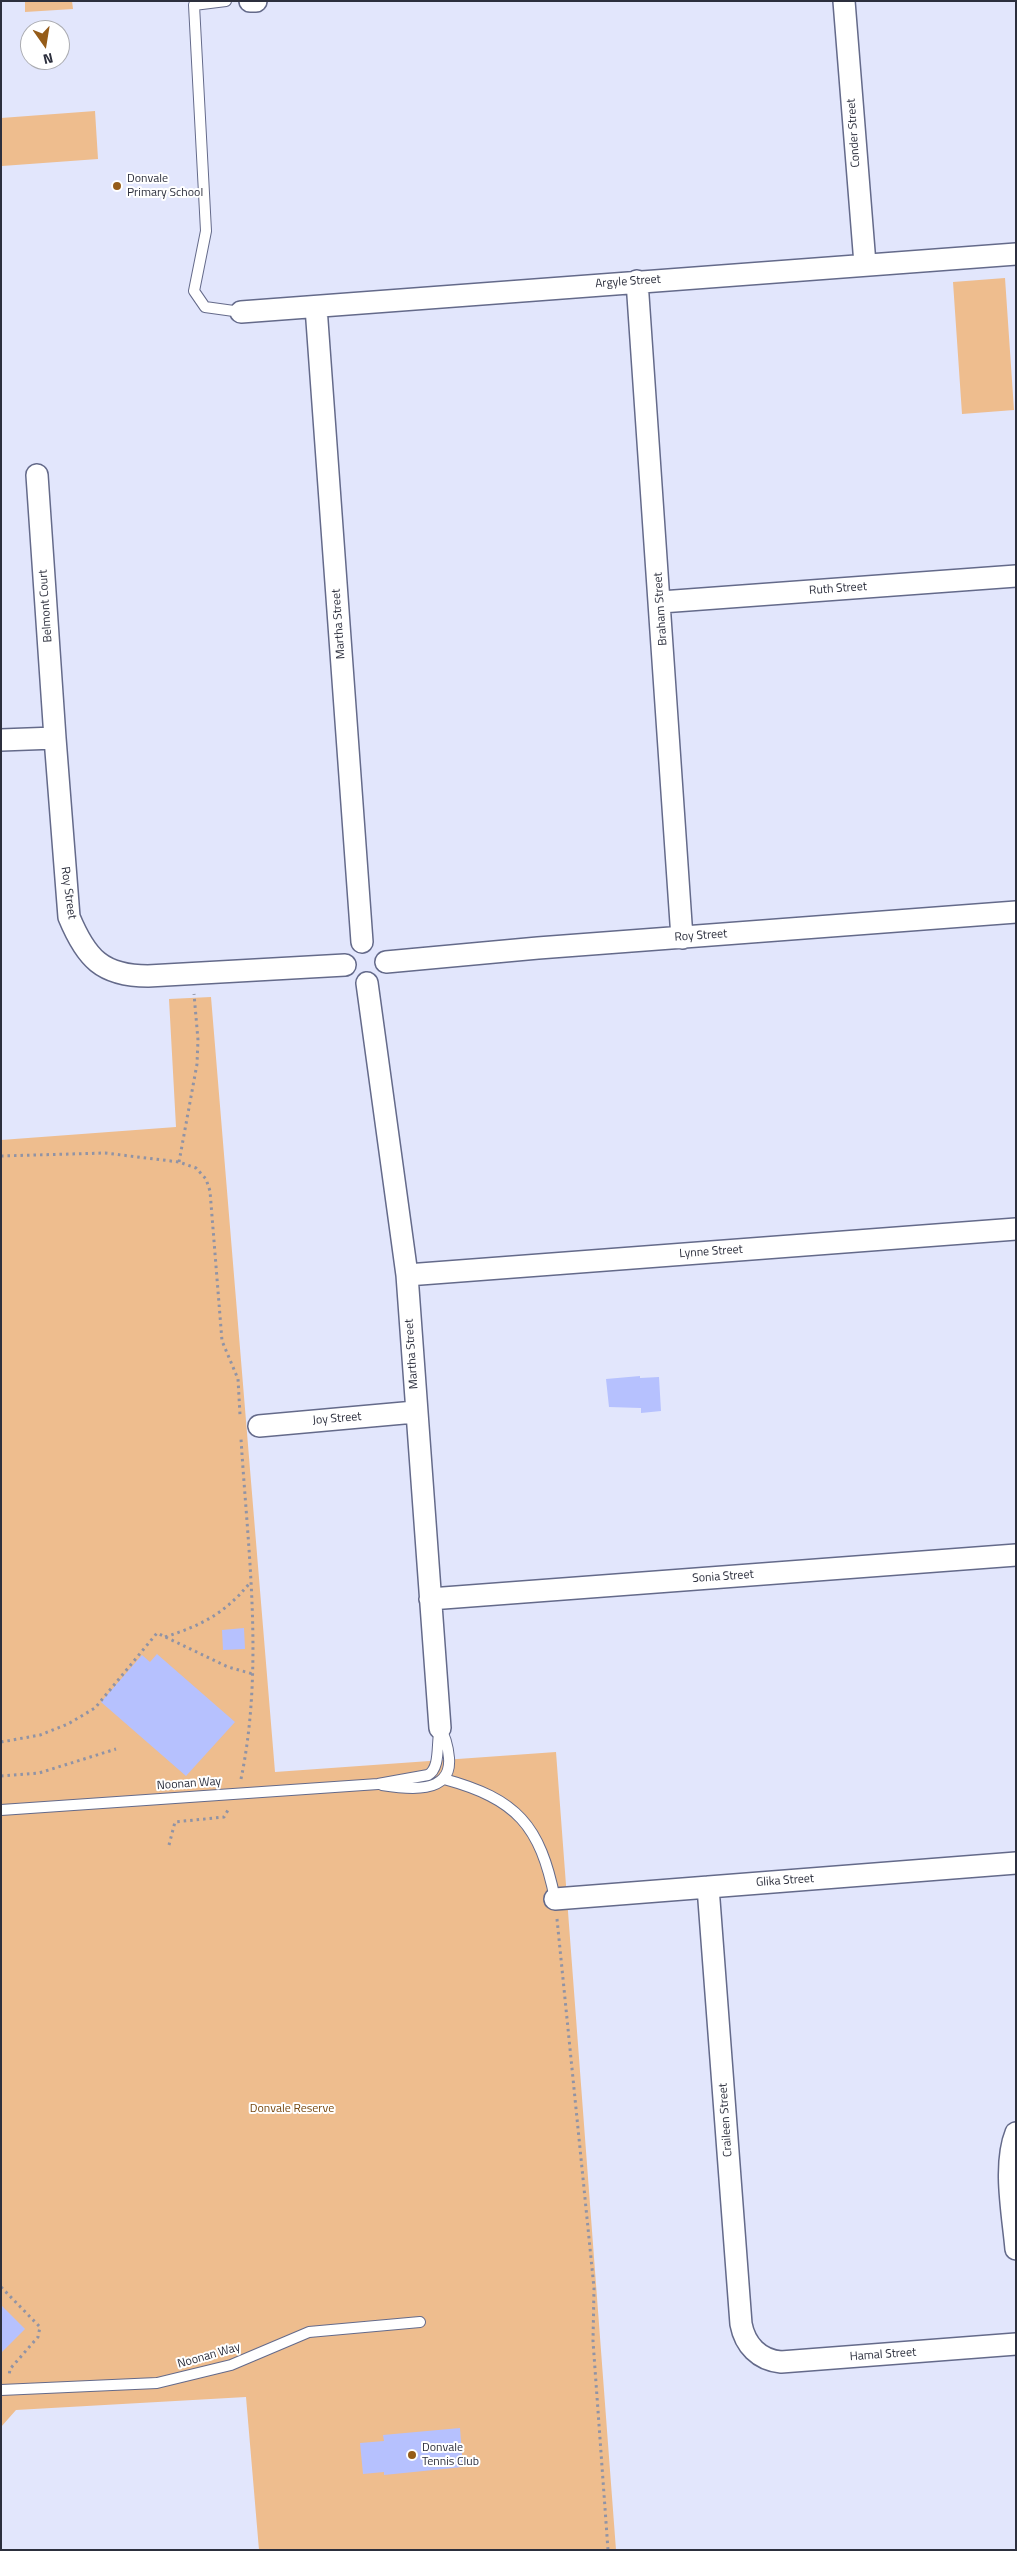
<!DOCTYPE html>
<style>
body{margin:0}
#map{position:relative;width:1017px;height:2551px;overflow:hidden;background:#e2e6fc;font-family:"Titillium Web",sans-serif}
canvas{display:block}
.frame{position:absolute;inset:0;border:2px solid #2c2f3d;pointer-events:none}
.north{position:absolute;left:20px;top:20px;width:50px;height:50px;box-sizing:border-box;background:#fff;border:1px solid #abacb1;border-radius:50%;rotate:167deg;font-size:14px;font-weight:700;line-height:20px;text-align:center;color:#2c2f3d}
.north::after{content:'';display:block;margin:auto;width:18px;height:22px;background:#955c19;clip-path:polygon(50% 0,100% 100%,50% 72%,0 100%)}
</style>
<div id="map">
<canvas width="1017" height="2551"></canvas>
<div class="frame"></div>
<div class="north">N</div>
</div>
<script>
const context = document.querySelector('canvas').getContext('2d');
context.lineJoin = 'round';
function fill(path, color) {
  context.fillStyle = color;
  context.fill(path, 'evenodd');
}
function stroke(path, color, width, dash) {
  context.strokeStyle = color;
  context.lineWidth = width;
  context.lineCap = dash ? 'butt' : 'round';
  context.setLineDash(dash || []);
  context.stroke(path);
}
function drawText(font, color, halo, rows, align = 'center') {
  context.font = font + ' "Titillium Web",sans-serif';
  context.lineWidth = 4;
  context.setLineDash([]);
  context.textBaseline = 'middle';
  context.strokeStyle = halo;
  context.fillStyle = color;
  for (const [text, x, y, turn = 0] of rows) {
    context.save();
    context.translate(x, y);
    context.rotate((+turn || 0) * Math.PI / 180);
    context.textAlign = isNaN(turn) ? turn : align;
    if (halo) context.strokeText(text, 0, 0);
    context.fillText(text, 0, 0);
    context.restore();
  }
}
fill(new Path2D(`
 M 25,1 L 72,1 L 73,9 L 25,12 Z
 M 95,111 L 98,159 L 2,166 L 1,118 Z
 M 1005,278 L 1014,410 L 962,414 L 953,282 Z
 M 211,997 L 275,1772 L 556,1752 L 616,2550 L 259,2550 L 246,2397 L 16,2410 L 1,2427 L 1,1140 L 176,1127 L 169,999 Z`), '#eebd8e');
fill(new Path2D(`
 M 640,1376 L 640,1378 L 659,1377 L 661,1411 L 641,1413 L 641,1408 L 609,1407 L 606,1379 Z
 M 244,1628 L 245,1649 L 223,1650 L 222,1630 Z
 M 157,1654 L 235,1722 L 186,1776 L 101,1702 L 142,1655 L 150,1662 Z
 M 1,2305 L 25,2329 L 1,2353 Z
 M 460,2428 L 463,2467 L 384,2475 L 384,2472 L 363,2474 L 360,2443 L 384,2441 L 383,2435 Z`), '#b6c1fe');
const lane = new Path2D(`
 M 226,1 L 194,5 L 206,231 L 194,291 L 205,307 L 241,312
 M 444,1779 C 517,1799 540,1825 555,1899
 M 382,1785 C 407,1789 452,1795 449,1758 C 448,1747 446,1737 440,1728
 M 1,1810 L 378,1784 L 428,1775 C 441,1768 436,1743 440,1728
 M 1,2390 L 157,2383 L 231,2365 L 309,2332 L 420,2322`);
const street = new Path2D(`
 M 250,1 L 256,1
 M 844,1 L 865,264
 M 637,281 L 682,938
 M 316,307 L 362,942
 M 241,312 L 1016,254
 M 37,475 L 55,738
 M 661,602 L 1016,576
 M 1,740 L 55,738 L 69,917 C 86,958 102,976 148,976 L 345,965
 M 386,962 L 538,948 L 1016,912
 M 367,983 L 407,1275 L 440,1728
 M 407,1275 L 1016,1229
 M 259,1426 L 415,1412
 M 430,1599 L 1016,1555
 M 708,1887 L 741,2324 C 745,2345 759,2360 781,2362 L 1016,2344
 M 555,1899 L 1016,1863
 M 1016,2133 C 1003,2165 1013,2215 1016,2249`);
stroke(lane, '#646a8a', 12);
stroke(street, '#646a8a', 24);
stroke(new Path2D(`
 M 1,1156 L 105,1153 L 179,1162 L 196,1168 L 206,1179 L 210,1191 L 222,1341 L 238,1379 L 240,1415
 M 179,1162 L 197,1064 L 198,1040 L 194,994
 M 165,1637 C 202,1625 224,1614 249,1584
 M 1,1742 L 40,1735 L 68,1724 L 95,1708 L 157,1633 L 228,1667 L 253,1674
 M 1,1776 L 39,1773 L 116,1749
 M 241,1779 C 264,1668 248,1551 241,1439
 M 169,1845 L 175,1822 L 224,1817 L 228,1810
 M 557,1919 L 594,2288 L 593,2341 L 608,2550
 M 1,2287 L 40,2327 L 38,2337 L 10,2369 L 9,2376`), '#9093a5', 3, [2.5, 4]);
stroke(lane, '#fff', 10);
stroke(street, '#fff', 21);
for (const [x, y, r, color] of [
 [117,186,5,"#955c19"],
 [412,2455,5,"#955c19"]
]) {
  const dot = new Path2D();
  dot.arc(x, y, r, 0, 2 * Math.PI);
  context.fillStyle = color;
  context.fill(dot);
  stroke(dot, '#fff', 2);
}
drawText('12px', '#2c2f3d', '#fff', [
 ["Conder Street",854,133,-94],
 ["Argyle Street",628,282,-4],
 ["Ruth Street",838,589,-4],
 ["Belmont Court",46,606,-94],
 ["Braham Street",661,609,-94],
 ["Martha Street",339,624,-94],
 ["Roy Street",68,893,82],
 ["Roy Street",701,936,-4],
 ["Lynne Street",711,1252,-4],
 ["Martha Street",412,1354,-94],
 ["Joy Street",337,1419,-5],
 ["Sonia Street",723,1577,-4],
 ["Noonan Way",189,1784,-4],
 ["Glika Street",785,1881,-4],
 ["Craileen Street",726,2120,-94],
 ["Hamal Street",883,2355,-4],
 ["Noonan Way",209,2356,-16]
]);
drawText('12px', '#2c2f3d', '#fff', [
 ["Donvale",127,179],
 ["Primary School",127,193],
 ["Donvale",422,2448],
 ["Tennis Club",422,2462]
], 'left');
drawText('12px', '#77480f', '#fff', [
 ["Donvale Reserve",292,2109]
]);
</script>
